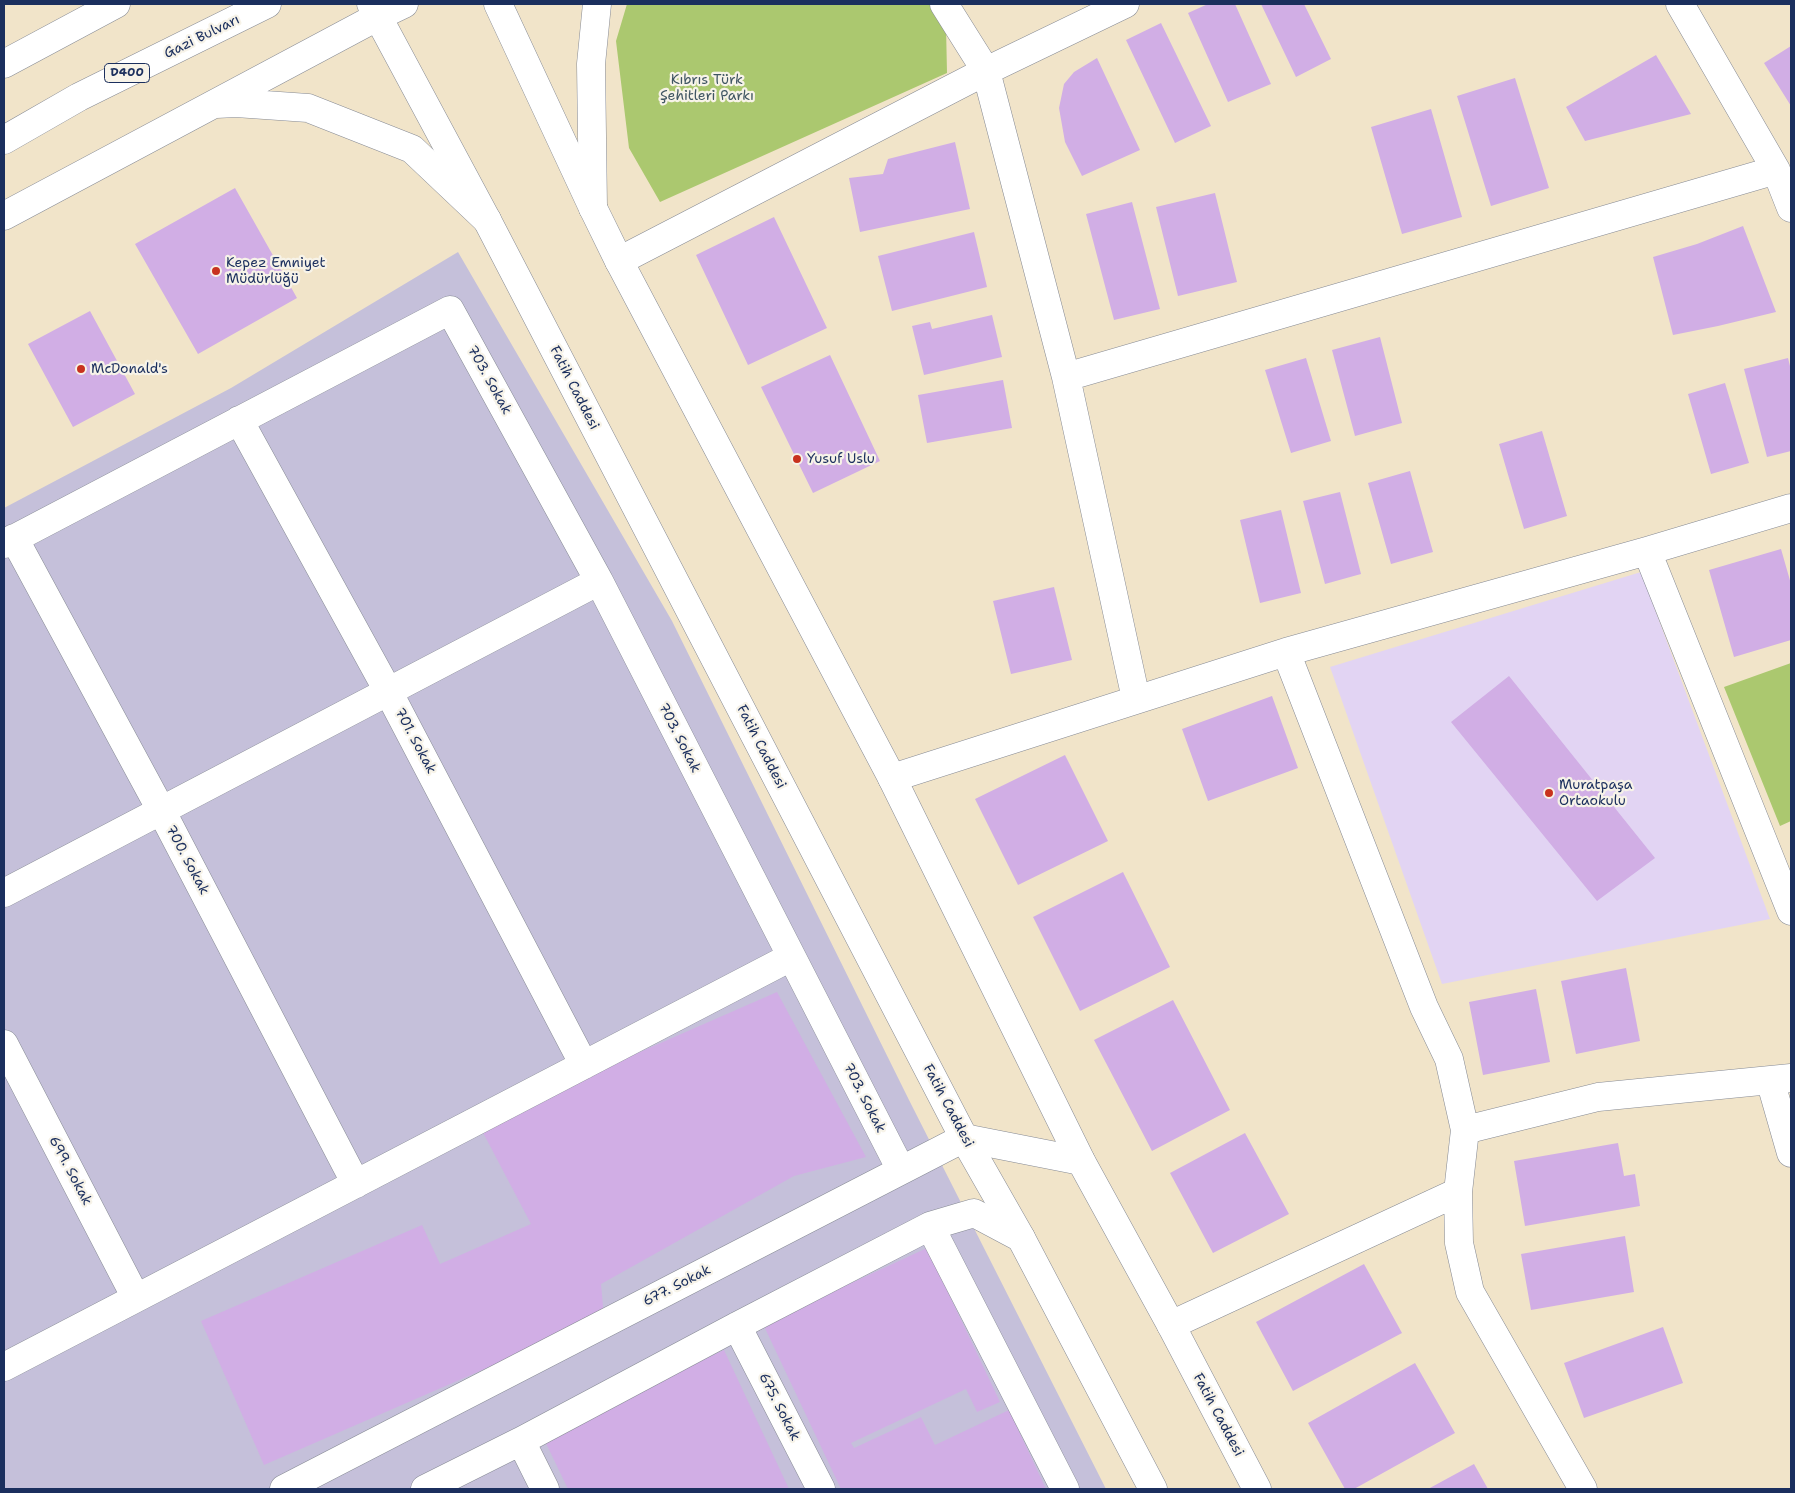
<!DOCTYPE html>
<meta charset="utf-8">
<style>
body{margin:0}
#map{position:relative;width:1795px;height:1493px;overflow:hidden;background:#f1e4c9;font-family:"Shantell Sans",sans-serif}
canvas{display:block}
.frame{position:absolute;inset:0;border:5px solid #1b2f5e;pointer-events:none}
</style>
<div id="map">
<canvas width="1795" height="1493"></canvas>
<div class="frame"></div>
</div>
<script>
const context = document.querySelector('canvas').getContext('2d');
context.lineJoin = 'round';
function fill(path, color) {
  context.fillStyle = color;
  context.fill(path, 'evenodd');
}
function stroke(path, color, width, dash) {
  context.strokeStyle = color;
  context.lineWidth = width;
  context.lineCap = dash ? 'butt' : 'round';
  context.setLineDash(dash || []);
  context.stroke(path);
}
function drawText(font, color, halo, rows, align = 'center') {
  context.font = font + ' "Shantell Sans",sans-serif';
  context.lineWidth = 4.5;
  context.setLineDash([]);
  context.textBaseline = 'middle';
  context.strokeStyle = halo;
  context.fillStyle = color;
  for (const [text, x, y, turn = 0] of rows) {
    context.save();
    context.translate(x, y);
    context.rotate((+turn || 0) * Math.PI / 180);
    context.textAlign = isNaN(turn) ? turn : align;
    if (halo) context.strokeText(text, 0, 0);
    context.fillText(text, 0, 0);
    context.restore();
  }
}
fill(new Path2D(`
 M 1641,572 L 1770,919 L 1442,984 L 1330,667 Z`), '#e2d4f3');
fill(new Path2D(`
 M 458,252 L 672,621 L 909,1100 L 1106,1489 L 4,1489 L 4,508 L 231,388 Z`), '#c5c0da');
fill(new Path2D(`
 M 627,4 L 930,4 L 946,26 L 947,73 L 660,202 L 629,148 L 616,41 Z
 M 1791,663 L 1791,821 L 1780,826 L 1724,687 Z`), '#abc86f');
fill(new Path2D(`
 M 1208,4 L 1235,4 L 1271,84 L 1228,102 L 1188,13 Z
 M 1261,4 L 1304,4 L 1331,59 L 1296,77 Z
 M 1161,23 L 1211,126 L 1175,143 L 1126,40 Z
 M 1791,46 L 1791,106 L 1764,63 Z
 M 1656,55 L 1691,114 L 1585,141 L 1566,107 Z
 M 1097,58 L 1140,150 L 1082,176 L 1065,142 L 1059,108 L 1064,84 L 1074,72 Z
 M 1515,78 L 1549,188 L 1491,206 L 1457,96 Z
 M 1431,109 L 1462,217 L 1402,234 L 1371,127 Z
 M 955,142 L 970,209 L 860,232 L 849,178 L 883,174 L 888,159 Z
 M 235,188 L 297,298 L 198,354 L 135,244 Z
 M 1215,193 L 1237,282 L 1178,296 L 1156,207 Z
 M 1132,202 L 1160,309 L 1114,320 L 1086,214 Z
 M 774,217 L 827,328 L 748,365 L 696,255 Z
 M 1743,226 L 1776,312 L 1718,326 L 1673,335 L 1653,257 L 1697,244 Z
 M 974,232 L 987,287 L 892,311 L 878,256 Z
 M 90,311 L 135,394 L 73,427 L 28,344 Z
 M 992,315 L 1002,357 L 924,375 L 912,326 L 930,322 L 932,329 Z
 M 1380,337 L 1402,423 L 1355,436 L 1332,350 Z
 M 830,355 L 880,461 L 813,493 L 761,387 Z
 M 1306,358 L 1331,441 L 1291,453 L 1265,370 Z
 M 1788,358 L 1791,370 L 1791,451 L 1767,457 L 1744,369 Z
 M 1003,380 L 1012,428 L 927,443 L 918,395 Z
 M 1725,383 L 1749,463 L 1711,474 L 1688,394 Z
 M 1542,431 L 1567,516 L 1524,529 L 1499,444 Z
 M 1410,471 L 1433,552 L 1391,564 L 1368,483 Z
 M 1340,492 L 1361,574 L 1325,584 L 1303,501 Z
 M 1281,510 L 1301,593 L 1260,603 L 1240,520 Z
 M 1781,549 L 1791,584 L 1791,640 L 1734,657 L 1709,570 Z
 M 1054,587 L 1072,660 L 1011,674 L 993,601 Z
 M 1509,676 L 1655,858 L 1597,901 L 1451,722 Z
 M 1272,696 L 1298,768 L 1208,801 L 1182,729 Z
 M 1065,755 L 1108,841 L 1018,885 L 975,799 Z
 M 1123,872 L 1170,967 L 1080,1011 L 1033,917 Z
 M 1626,968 L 1640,1041 L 1576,1054 L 1561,981 Z
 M 1536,989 L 1550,1062 L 1483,1075 L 1469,1002 Z
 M 777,992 L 866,1157 L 794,1176 L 601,1284 L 604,1317 L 264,1465 L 201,1321 L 422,1225 L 440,1264 L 531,1224 L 478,1123 Z
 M 1173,1000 L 1230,1110 L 1152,1151 L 1094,1040 Z
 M 1245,1133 L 1289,1214 L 1213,1253 L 1170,1173 Z
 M 1618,1143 L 1624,1176 L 1635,1174 L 1640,1206 L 1525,1226 L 1514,1161 Z
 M 1625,1236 L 1634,1292 L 1531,1310 L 1521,1254 Z
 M 927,1248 L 1000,1402 L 977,1412 L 966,1389 L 851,1443 L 854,1448 L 921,1417 L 935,1445 L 1009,1410 L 1046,1489 L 841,1489 L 763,1324 Z
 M 1364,1264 L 1402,1333 L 1293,1391 L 1256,1322 Z
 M 1663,1327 L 1683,1383 L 1584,1418 L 1564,1363 Z
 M 724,1350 L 789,1489 L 568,1489 L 542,1435 Z
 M 1415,1363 L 1455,1433 L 1354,1489 L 1345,1489 L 1308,1423 Z
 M 1474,1464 L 1488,1489 L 1428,1489 Z`), '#d1aee5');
const minor = new Path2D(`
 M 944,4 L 986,71 L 1066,377 L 1136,699
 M 1680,4 L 1776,170 L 1791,208
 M 619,261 L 986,71 L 1125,4
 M 1066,377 L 1776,170
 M 239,420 L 388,691 L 584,1065
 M 14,538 L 161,810 L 356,1184
 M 4,544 L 450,310 L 599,581 L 901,1170
 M 1647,551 L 1791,911
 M 1286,652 L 1424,1007 L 1449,1059 L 1465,1130 L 1458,1192 L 1459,1243 L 1470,1292 L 1583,1489
 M 892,778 L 1286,652 L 1647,551 L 1791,508
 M 4,893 L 599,581
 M 4,1044 L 136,1298
 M 1770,1080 L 1791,1153
 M 1465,1130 L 1598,1097 L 1791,1078
 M 930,1226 L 1065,1489
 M 1171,1325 L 1458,1192
 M 737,1326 L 821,1489
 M 4,1367 L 791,957
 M 521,1441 L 545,1489
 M 284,1489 L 964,1138 L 1081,1161
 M 425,1489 L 521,1441 L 737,1326 L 930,1226 L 974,1213 L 1021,1238`);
const major = new Path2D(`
 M 371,4 L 487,220 L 964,1138 L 1021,1238 L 1153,1489
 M 498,4 L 593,208 L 619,261 L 892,778 L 1081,1161 L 1171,1325 L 1257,1489`);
const highway = new Path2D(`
 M 4,64 L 116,4
 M 216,104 L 236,103 L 308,108 L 412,149 L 487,220
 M 4,140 L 79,97 L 267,4
 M 593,208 L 591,64 L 597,4
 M 4,216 L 377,17 L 404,4`);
stroke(minor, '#868a94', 29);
stroke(major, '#868a94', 29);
stroke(highway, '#868a94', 29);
stroke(minor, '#fff', 28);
stroke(major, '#fff', 28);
stroke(highway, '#fff', 28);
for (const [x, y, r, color] of [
 [216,271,5,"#c8321e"],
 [81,369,5,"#c8321e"],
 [797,459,5,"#c8321e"],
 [1549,793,5,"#c8321e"]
]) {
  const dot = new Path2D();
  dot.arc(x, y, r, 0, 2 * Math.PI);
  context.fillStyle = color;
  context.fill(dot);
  stroke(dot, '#f7f3e8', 2);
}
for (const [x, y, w] of [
 [127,73,45]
]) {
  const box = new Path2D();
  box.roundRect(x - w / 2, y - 9.5, w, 19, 4);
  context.fillStyle = '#f7f3e8';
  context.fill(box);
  stroke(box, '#1b2f5e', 1);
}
drawText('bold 12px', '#1b2f5e', null, [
 ["D400",127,73]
]);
drawText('14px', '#1b2f5e', '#f7f3e8', [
 ["Gazi Bulvarı",202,37,-26],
 ["703. Sokak",489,380,61],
 ["Fatih Caddesi",574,388,63],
 ["703. Sokak",679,738,63],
 ["701. Sokak",415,741,62],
 ["Fatih Caddesi",761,747,63],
 ["700. Sokak",187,860,62],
 ["703. Sokak",864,1098,63],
 ["Fatih Caddesi",948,1106,62],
 ["699. Sokak",70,1171,62],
 ["677. Sokak",677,1286,-27],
 ["675. Sokak",779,1407,63],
 ["Fatih Caddesi",1218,1415,62]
]);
drawText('14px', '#3f5562', '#f7f3e8', [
 ["Kıbrıs Türk",707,80],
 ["Şehitleri Parkı",707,96]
]);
drawText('14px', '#1b2f5e', '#f7f3e8', [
 ["Kepez Emniyet",226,263],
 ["Müdürlüğü",226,279],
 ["McDonald's",91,369],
 ["Yusuf Uslu",807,459],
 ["Muratpaşa",1559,785],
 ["Ortaokulu",1559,801]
], 'left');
</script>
